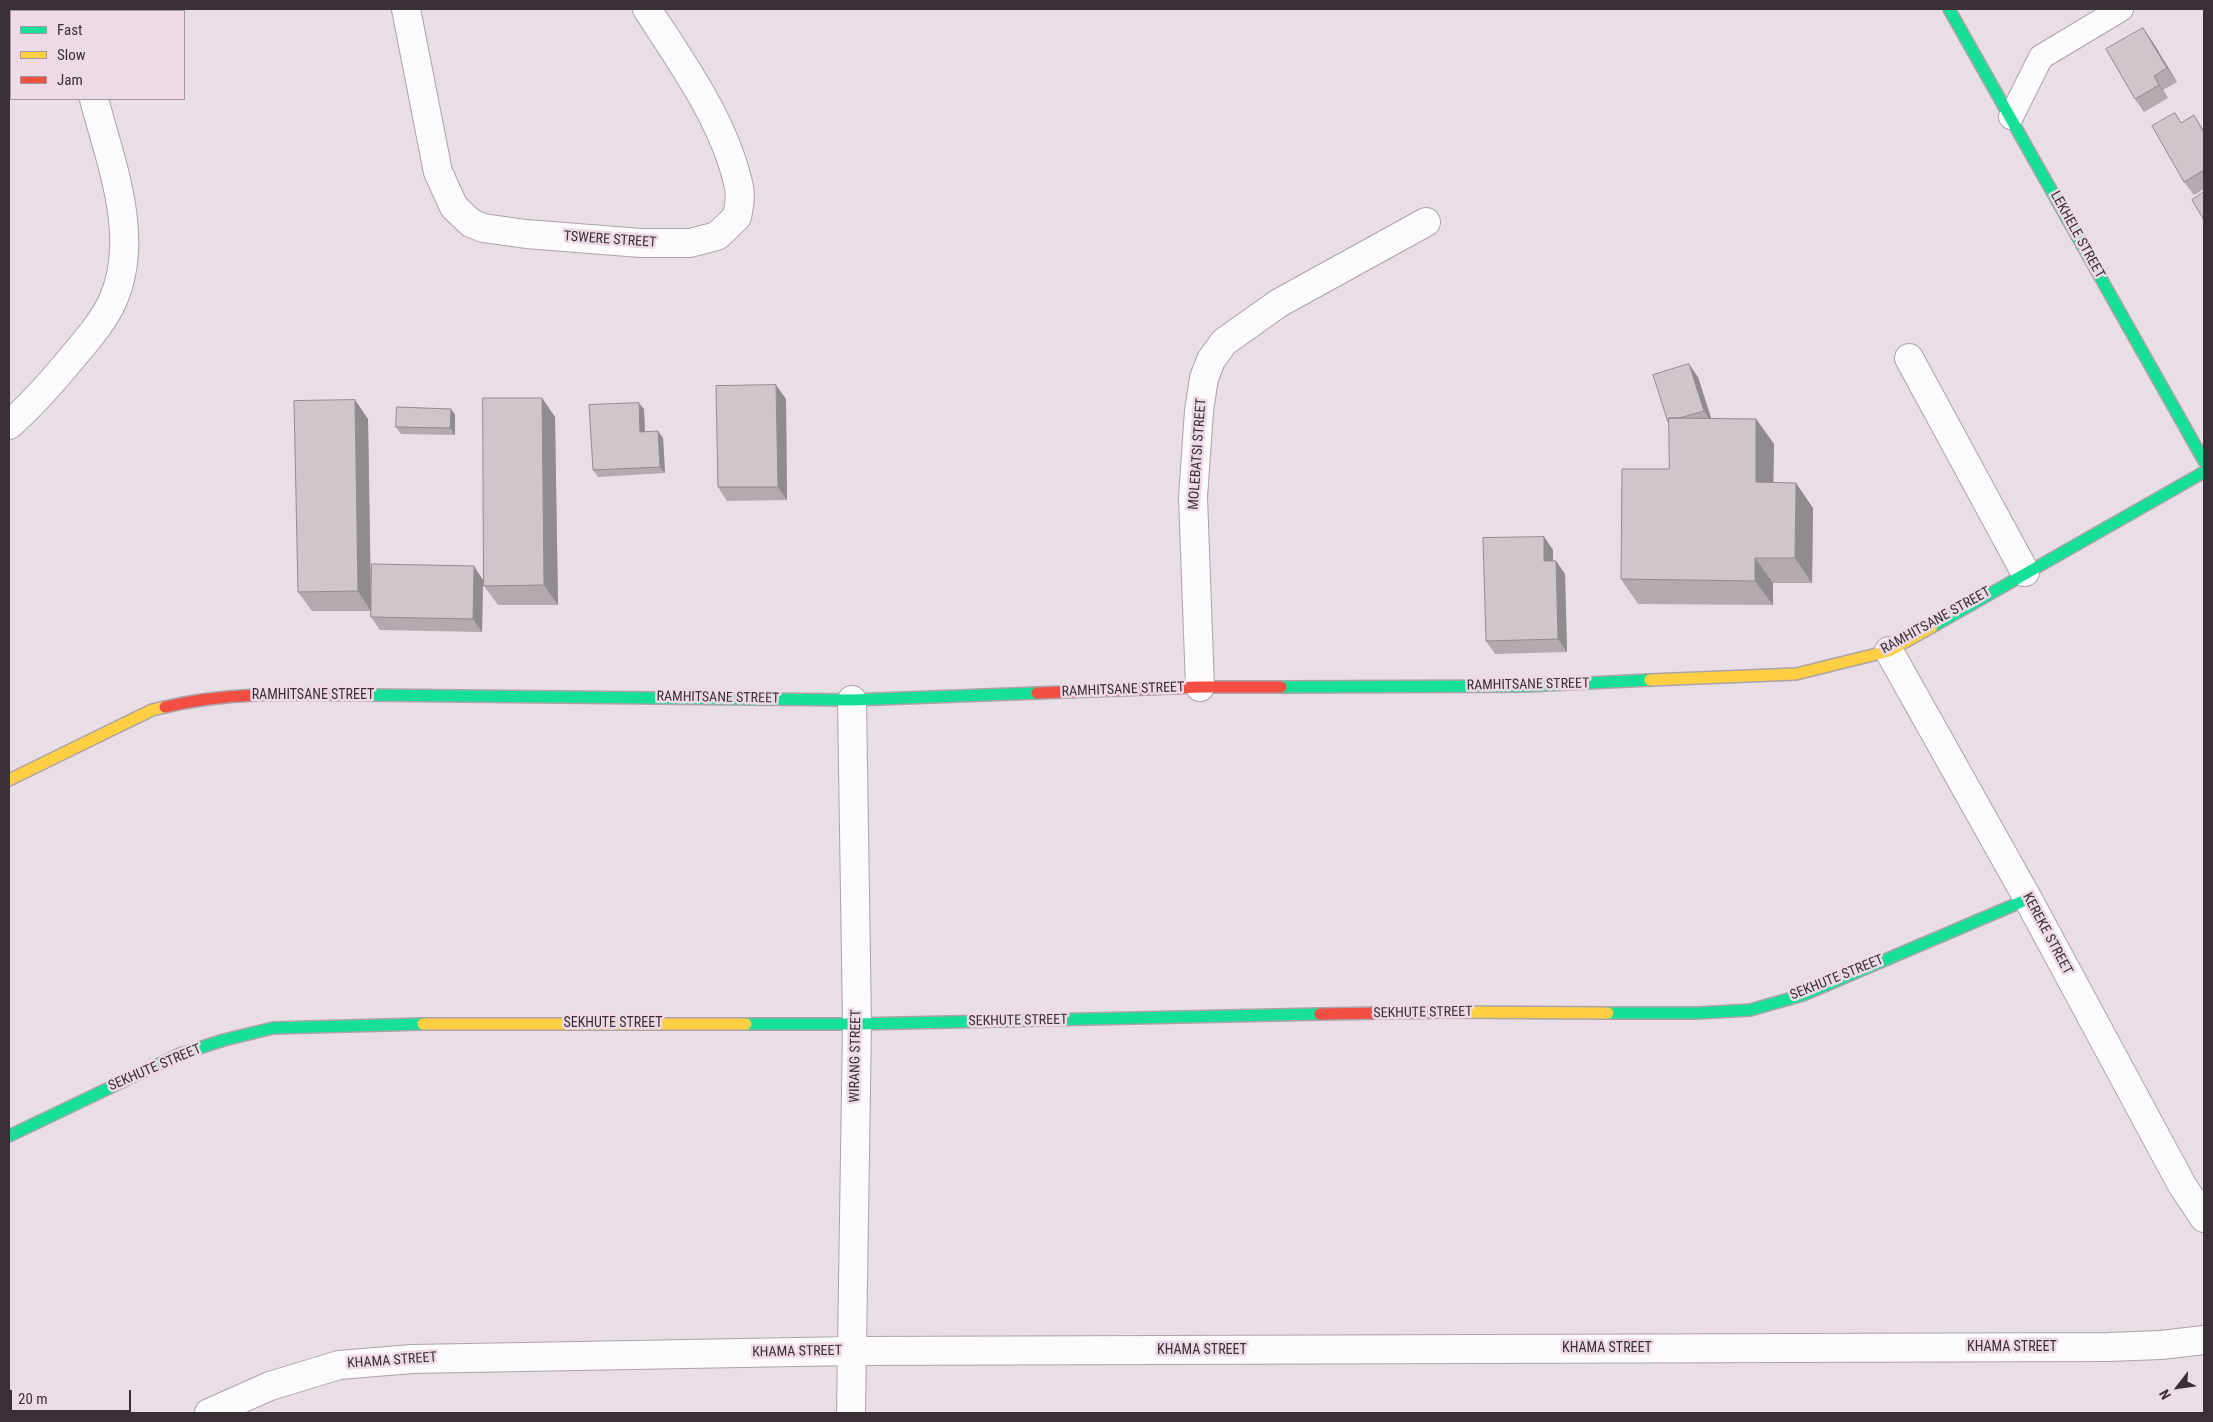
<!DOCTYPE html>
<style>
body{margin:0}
#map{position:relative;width:2213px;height:1422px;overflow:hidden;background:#e9dee6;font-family:"Roboto Condensed",sans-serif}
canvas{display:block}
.frame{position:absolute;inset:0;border:10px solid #383036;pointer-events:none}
.legend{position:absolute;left:10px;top:10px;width:175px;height:90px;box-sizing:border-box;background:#eed9e7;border:1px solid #a595a0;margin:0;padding:6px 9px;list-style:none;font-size:15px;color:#383036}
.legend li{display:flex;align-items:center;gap:10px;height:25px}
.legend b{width:25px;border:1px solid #a595a0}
.north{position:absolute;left:2153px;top:1362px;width:50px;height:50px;-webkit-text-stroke:4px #eed9e7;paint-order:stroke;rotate:240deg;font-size:14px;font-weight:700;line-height:20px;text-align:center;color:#383036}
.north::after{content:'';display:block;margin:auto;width:18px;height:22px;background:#383036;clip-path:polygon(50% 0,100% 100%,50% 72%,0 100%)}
.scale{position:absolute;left:10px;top:1390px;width:121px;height:22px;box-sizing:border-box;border:2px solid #383036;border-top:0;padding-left:6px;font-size:15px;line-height:18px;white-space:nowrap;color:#383036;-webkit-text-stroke:4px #eed9e7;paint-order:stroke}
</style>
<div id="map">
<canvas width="2213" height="1422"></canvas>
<div class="frame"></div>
<ul class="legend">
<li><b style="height:6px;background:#16e098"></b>Fast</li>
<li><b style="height:6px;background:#ffcf43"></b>Slow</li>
<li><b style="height:6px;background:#f24e42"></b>Jam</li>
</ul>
<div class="north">N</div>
<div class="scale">20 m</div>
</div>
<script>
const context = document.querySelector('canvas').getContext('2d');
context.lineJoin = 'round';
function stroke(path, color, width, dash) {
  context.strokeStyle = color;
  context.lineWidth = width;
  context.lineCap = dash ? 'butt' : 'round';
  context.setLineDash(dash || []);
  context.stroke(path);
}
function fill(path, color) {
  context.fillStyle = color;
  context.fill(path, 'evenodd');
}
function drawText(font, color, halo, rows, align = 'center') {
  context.font = font + ' "Roboto Condensed",sans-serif';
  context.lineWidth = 5;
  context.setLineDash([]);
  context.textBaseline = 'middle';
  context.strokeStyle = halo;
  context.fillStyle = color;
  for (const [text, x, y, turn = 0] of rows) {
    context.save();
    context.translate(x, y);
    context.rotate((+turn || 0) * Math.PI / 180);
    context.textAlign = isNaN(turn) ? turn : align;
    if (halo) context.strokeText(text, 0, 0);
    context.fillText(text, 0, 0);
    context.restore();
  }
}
const lane = new Path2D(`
 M 2011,117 L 2041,57 L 2121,9`);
const street = new Path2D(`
 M 72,9 L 72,11
 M 406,9 L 438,172 L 454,207 L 471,223 L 483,228 L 526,234 L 641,243 L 690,243 L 717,236 L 737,217 C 739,207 741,197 739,187 C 725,122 682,63 647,9
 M 9,61 L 11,60
 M 1909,358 L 2025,572
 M 9,425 C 32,405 52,382 71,359 C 86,341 104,321 113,300 C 141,236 110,161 94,99
 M 1889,651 L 2028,899 L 2182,1185 L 2204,1218
 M 1200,687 L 1193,497 L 1199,411 L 1204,378 L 1211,360 L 1224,342 L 1279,303 L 1426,222
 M 209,1413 L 270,1386 L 339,1365 L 412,1359 L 852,1351 L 2108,1347 L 2161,1345 L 2204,1340
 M 851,1413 L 857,1024 L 852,700`);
const fast = new Path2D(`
 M 1949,9 L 2204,461
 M 1932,627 L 2204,472
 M 1281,687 L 1526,686 L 1650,680
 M 366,695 L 852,700 L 1037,693
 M 1608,1013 L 1698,1013 L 1750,1010 L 1803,995 L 2028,899
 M 746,1024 L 857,1024 L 1320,1014
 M 9,1136 L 180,1054 L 224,1040 L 273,1028 L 423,1024`);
const slow = new Path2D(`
 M 1650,680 L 1796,674 L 1889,651 L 1932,627
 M 9,780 L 152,710 L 165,707
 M 1446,1012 L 1608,1013
 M 423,1024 L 746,1024`);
const jam = new Path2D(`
 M 1037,693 L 1200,687 L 1281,687
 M 165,707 C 231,691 299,694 366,695
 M 1320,1014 L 1446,1012`);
stroke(lane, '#aba3a9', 26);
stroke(street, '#aba3a9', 30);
stroke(fast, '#aba3a9', 14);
stroke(slow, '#aba3a9', 14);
stroke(jam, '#aba3a9', 14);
stroke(lane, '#fcfafb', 24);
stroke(street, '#fcfafb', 28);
stroke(fast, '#16e098', 11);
stroke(slow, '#ffcf43', 11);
stroke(jam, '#f24e42', 11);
fill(new Path2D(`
 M 2143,28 L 2152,41 L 2177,82 L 2163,90 L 2168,98 L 2144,112 L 2135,99 Z
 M 2175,113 L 2181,123 L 2204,131 L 2204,189 L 2194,195 L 2184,182 Z
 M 1698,377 L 1711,419 L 1756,419 L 1774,444 L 1773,483 L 1813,508 L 1812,583 L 1773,583 L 1773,605 L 1638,604 L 1621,579 L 1669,469 L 1669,422 Z
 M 542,398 L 555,417 L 558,605 L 498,605 L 484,586 Z
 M 786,399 L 787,500 L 727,501 L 718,487 Z
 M 355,400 L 368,419 L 371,595 L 483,580 L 482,632 L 380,630 L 371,617 L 371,611 L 312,611 L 298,592 Z
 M 451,409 L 455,415 L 455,435 L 401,434 L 396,427 Z
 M 644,409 L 645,432 L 663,438 L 665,473 L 598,477 L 593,470 Z
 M 1544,537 L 1553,550 L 1553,561 L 1556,561 L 1565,574 L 1567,652 L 1495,654 L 1486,641 Z`), '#b2aaaf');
fill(new Path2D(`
 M 2143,28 L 2152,41 L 2177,82 L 2167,68 Z
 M 2154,76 L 2163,90 L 2168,98 L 2159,85 Z
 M 2194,115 L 2204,131 L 2204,133 Z
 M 1689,364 L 1698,377 L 1713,424 L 1704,411 Z
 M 776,385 L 786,399 L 787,500 L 778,487 Z
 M 542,398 L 555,417 L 558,605 L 544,585 Z
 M 355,400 L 368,419 L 371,611 L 358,591 Z
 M 639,403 L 644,409 L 645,439 L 640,432 Z
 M 451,409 L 455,415 L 455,435 L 450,428 Z
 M 1756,419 L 1774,444 L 1773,507 L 1756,482 Z
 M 658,431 L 663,438 L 665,473 L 660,467 Z
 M 1796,483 L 1813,508 L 1812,583 L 1795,558 Z
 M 1544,537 L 1553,550 L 1553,574 L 1544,561 Z
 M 1755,558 L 1773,583 L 1773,605 L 1755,581 Z
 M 1556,561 L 1565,574 L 1567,652 L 1558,639 Z
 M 474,566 L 483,580 L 482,632 L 473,619 Z`), '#918b8f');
const building = new Path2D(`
 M 2143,28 L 2167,68 L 2154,76 L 2159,85 L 2135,99 L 2106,49 Z
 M 2175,113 L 2181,123 L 2194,115 L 2204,133 L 2204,170 L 2184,182 L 2152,126 Z
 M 2204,192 L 2204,220 L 2192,200 Z
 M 1689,364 L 1704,411 L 1679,418 L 1669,418 L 1668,422 L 1653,375 Z
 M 776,385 L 778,487 L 718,487 L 716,386 Z
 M 483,398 L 542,398 L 544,585 L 484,586 Z
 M 355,400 L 358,591 L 298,592 L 294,401 Z
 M 639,403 L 640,432 L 658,431 L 660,467 L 593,470 L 589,405 Z
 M 397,407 L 451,409 L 450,428 L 396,427 Z
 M 1669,418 L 1756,419 L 1756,482 L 1796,483 L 1795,558 L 1755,558 L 1755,581 L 1621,579 L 1622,469 L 1669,469 Z
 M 1544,537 L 1544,561 L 1556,561 L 1558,639 L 1486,641 L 1483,538 Z
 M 372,564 L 474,566 L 473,619 L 371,617 Z`);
fill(building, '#cfc6cc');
stroke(building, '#918b8f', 1);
drawText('14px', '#383036', '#eed9e7', [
 ["LEKHELE STREET",2077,235,61],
 ["TSWERE STREET",610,240,4],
 ["MOLEBATSI STREET",1198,454,-86],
 ["RAMHITSANE STREET",1936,621,-29],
 ["RAMHITSANE STREET",1528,685,-1],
 ["RAMHITSANE STREET",1123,690,-2],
 ["RAMHITSANE STREET",313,695],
 ["RAMHITSANE STREET",718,698,1],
 ["KEREKE STREET",2047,934,62],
 ["SEKHUTE STREET",1837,978,-22],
 ["SEKHUTE STREET",1423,1013,-1],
 ["SEKHUTE STREET",1018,1021,-1],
 ["SEKHUTE STREET",613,1023],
 ["WIRANG STREET",856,1056,-89],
 ["SEKHUTE STREET",155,1068,-23],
 ["KHAMA STREET",2012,1347],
 ["KHAMA STREET",1607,1348],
 ["KHAMA STREET",1202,1350],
 ["KHAMA STREET",797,1352,-1],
 ["KHAMA STREET",392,1361,-4]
]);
</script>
